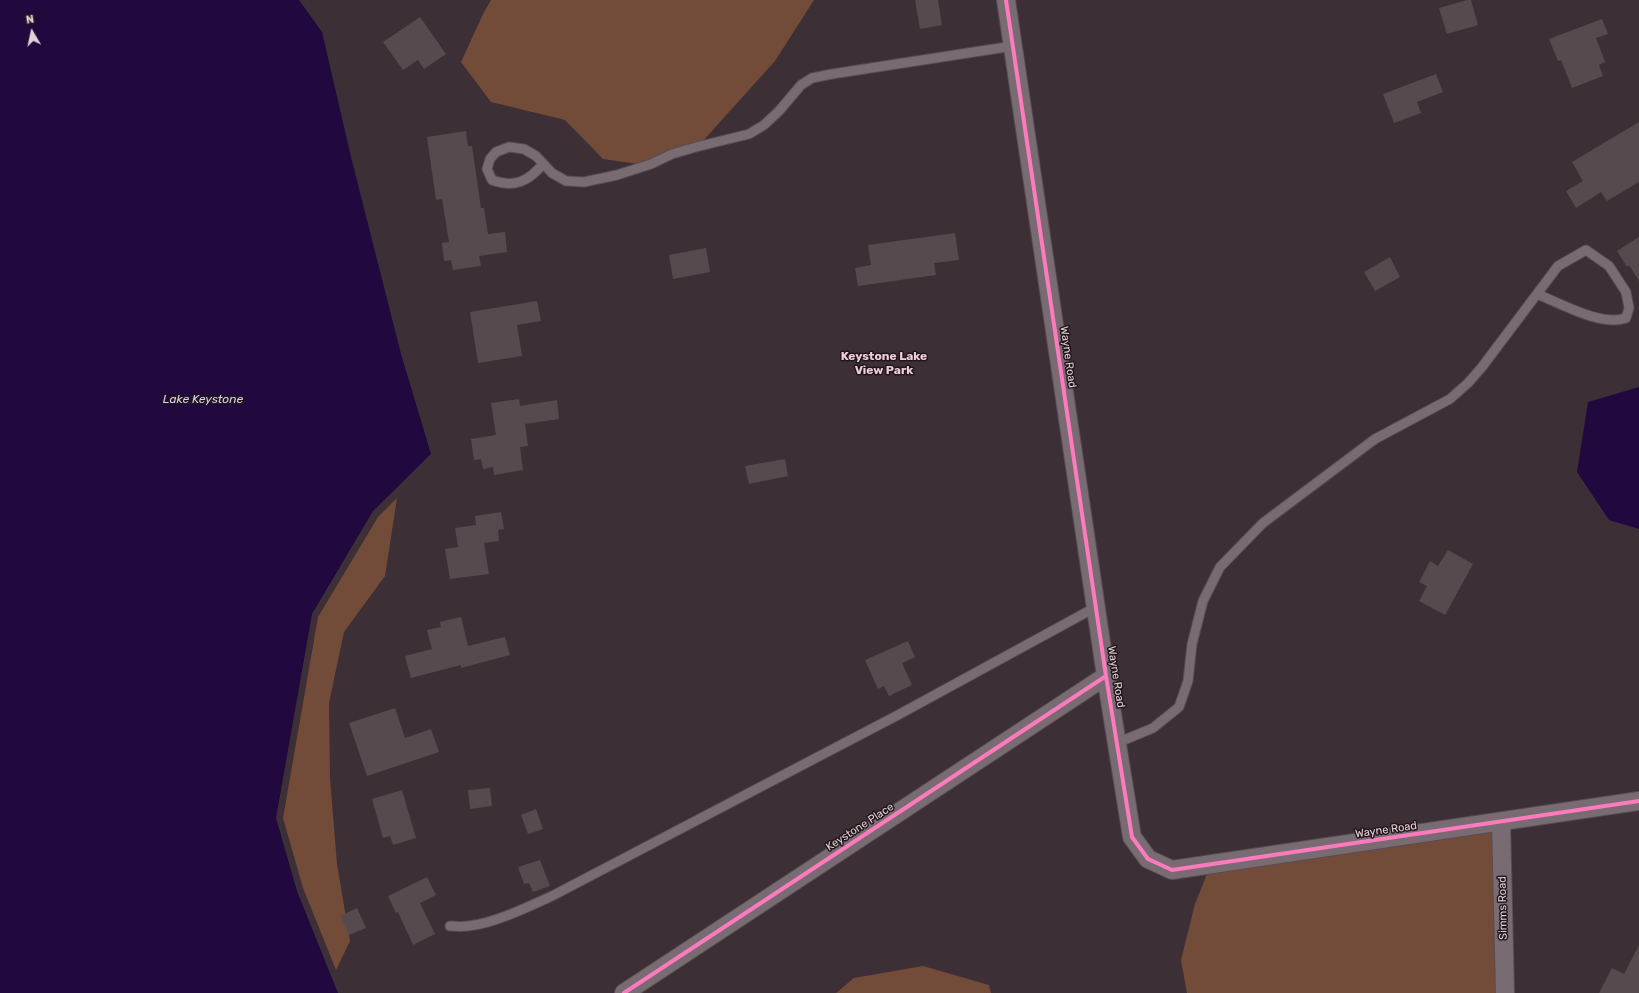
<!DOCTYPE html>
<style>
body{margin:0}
#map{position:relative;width:1639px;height:993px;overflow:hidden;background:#3d2f36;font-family:Rubik,sans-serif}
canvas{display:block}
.north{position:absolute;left:12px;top:12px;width:40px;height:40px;-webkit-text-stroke:3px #22161b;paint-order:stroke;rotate:351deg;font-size:11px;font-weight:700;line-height:16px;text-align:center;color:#e2d1d7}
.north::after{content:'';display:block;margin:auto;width:14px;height:18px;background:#e2d1d7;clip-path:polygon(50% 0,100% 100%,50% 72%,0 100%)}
</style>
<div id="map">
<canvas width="1639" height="993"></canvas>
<div class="north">N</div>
</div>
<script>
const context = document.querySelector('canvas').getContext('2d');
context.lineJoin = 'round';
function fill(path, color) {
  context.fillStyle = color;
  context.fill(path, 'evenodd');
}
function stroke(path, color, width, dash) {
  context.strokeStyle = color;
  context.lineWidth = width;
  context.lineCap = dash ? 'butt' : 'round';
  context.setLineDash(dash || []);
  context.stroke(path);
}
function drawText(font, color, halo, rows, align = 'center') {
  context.font = font + ' Rubik,sans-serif';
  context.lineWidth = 3;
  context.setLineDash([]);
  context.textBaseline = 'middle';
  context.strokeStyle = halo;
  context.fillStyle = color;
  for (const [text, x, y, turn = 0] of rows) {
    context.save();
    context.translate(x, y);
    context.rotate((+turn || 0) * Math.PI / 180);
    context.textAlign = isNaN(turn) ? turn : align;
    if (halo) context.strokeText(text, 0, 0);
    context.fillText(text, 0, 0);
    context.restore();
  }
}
fill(new Path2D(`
 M 491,0 L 814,0 L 775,61 L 702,142 L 652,166 L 603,159 L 565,120 L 491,102 L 461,62 L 484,12 Z
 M 397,498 L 385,576 L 344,632 L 329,703 L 330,778 L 337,864 L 350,941 L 336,970 L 303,888 L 283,818 L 318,617 L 378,517 Z
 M 1494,832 L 1498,993 L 1187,993 L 1181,960 L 1195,904 L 1207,874 Z
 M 923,966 L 989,985 L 991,993 L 836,993 L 854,978 Z`), '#734b39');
fill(new Path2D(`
 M 0,0 L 299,0 L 322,32 L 351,157 L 401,354 L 431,454 L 373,511 L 312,614 L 276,818 L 297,891 L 338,993 L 0,993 Z
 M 1639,387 L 1639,529 L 1609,520 L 1577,472 L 1588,402 Z`), '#21083f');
fill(new Path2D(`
 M 915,0 L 938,0 L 942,25 L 920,29 Z
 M 1467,0 L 1471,0 L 1478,25 L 1447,34 L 1439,8 Z
 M 420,17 L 446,54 L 424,69 L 418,60 L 403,70 L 383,42 Z
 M 1602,19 L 1608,34 L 1596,38 L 1605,62 L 1599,65 L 1603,76 L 1572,88 L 1561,60 L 1558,61 L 1549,39 Z
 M 1436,74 L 1443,92 L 1417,102 L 1421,113 L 1394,123 L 1383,94 Z
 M 1639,122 L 1639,182 L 1607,201 L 1601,192 L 1576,208 L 1566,191 L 1583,181 L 1572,162 Z
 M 466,131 L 468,146 L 472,146 L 481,208 L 484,208 L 488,234 L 505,232 L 507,252 L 479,256 L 481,266 L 453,270 L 451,260 L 444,261 L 442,243 L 449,242 L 442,199 L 436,200 L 427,137 Z
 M 955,233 L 959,260 L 934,263 L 936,275 L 858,286 L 855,268 L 871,265 L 868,245 Z
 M 1639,237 L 1639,281 L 1629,265 L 1627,267 L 1617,251 Z
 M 706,248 L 710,272 L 673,279 L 669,255 Z
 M 1390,257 L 1400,277 L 1375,291 L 1364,272 Z
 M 537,301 L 541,321 L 517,325 L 522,356 L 478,363 L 470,312 Z
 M 519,399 L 520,406 L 557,400 L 559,419 L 525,424 L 528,446 L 520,447 L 523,470 L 494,475 L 493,467 L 483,469 L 481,459 L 474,460 L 471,439 L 496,435 L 491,403 Z
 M 785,459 L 788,476 L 749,484 L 745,466 Z
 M 501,512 L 504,529 L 498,530 L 499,541 L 484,543 L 489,574 L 450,579 L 445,549 L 458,547 L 455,528 L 476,525 L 475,516 Z
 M 1448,550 L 1473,564 L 1445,615 L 1419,601 L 1427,586 L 1419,582 L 1430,561 L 1438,566 Z
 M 461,617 L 468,646 L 505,637 L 510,655 L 461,668 L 461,665 L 411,678 L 405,656 L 432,649 L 427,630 L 441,627 L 440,622 Z
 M 908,641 L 915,657 L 902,663 L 912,685 L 889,696 L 884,686 L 878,689 L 865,660 Z
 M 395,708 L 405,738 L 431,729 L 439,752 L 367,776 L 349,723 Z
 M 490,788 L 492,806 L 470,809 L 468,790 Z
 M 402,790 L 416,838 L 393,845 L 390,836 L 383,838 L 372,799 Z
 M 536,809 L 543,829 L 528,834 L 521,815 Z
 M 540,860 L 550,886 L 533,892 L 529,883 L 524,884 L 518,867 Z
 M 427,877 L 436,895 L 420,903 L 435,934 L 413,945 L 398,912 L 396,913 L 388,896 Z
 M 357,908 L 366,928 L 349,935 L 340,916 Z
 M 1639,945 L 1639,993 L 1599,993 L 1612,968 L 1624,974 Z`), '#574a4e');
const service = new Path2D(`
 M 543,164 C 528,182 514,188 492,180 L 487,169 L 490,159 L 496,152 L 509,147 L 524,149 L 536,156 L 552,173 L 566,181 L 584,182 L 617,175 L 651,164 L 672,154 L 696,147 L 749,134 L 764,125 L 779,111 L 801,85 L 812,78 L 832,74 L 1013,46
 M 1117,743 L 1153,728 L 1179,707 L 1188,681 L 1192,644 L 1203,601 L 1220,567 L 1263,523 L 1375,439 L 1450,399 L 1468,383 L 1482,367 L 1558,266 L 1586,250 L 1609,266 L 1626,292 L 1629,308 L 1626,318 C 1601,327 1560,303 1537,294
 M 450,926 C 456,926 462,927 468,926 C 493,924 530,906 552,896 L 898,715 L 1096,607`);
const minor = new Path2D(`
 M 1006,0 L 1106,676 L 1132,837 L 1148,859 L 1172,870 L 1639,801
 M 1501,822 L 1505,993
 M 624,993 L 1106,676`);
stroke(service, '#594c52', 11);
stroke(minor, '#594c52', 20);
stroke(service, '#786c72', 9);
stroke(minor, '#786c72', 18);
stroke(new Path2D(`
 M 1006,0 L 1106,676 L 1132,837 L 1148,859 L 1172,870 L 1639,801
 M 624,993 L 1106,676`), '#fd7abc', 4);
drawText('11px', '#e2d1d7', '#22161b', [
 ["Wayne Road",1068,357,82],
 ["Wayne Road",1116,677,81],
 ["Keystone Place",860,827,-33],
 ["Wayne Road",1386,830,-8],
 ["Simms Road",1503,908,-91]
]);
drawText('bold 12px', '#eecdda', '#22161b', [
 ["Keystone Lake",884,357],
 ["View Park",884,371]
]);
drawText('italic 12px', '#d9d0f7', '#22161b', [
 ["Lake Keystone",203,400]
]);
</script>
